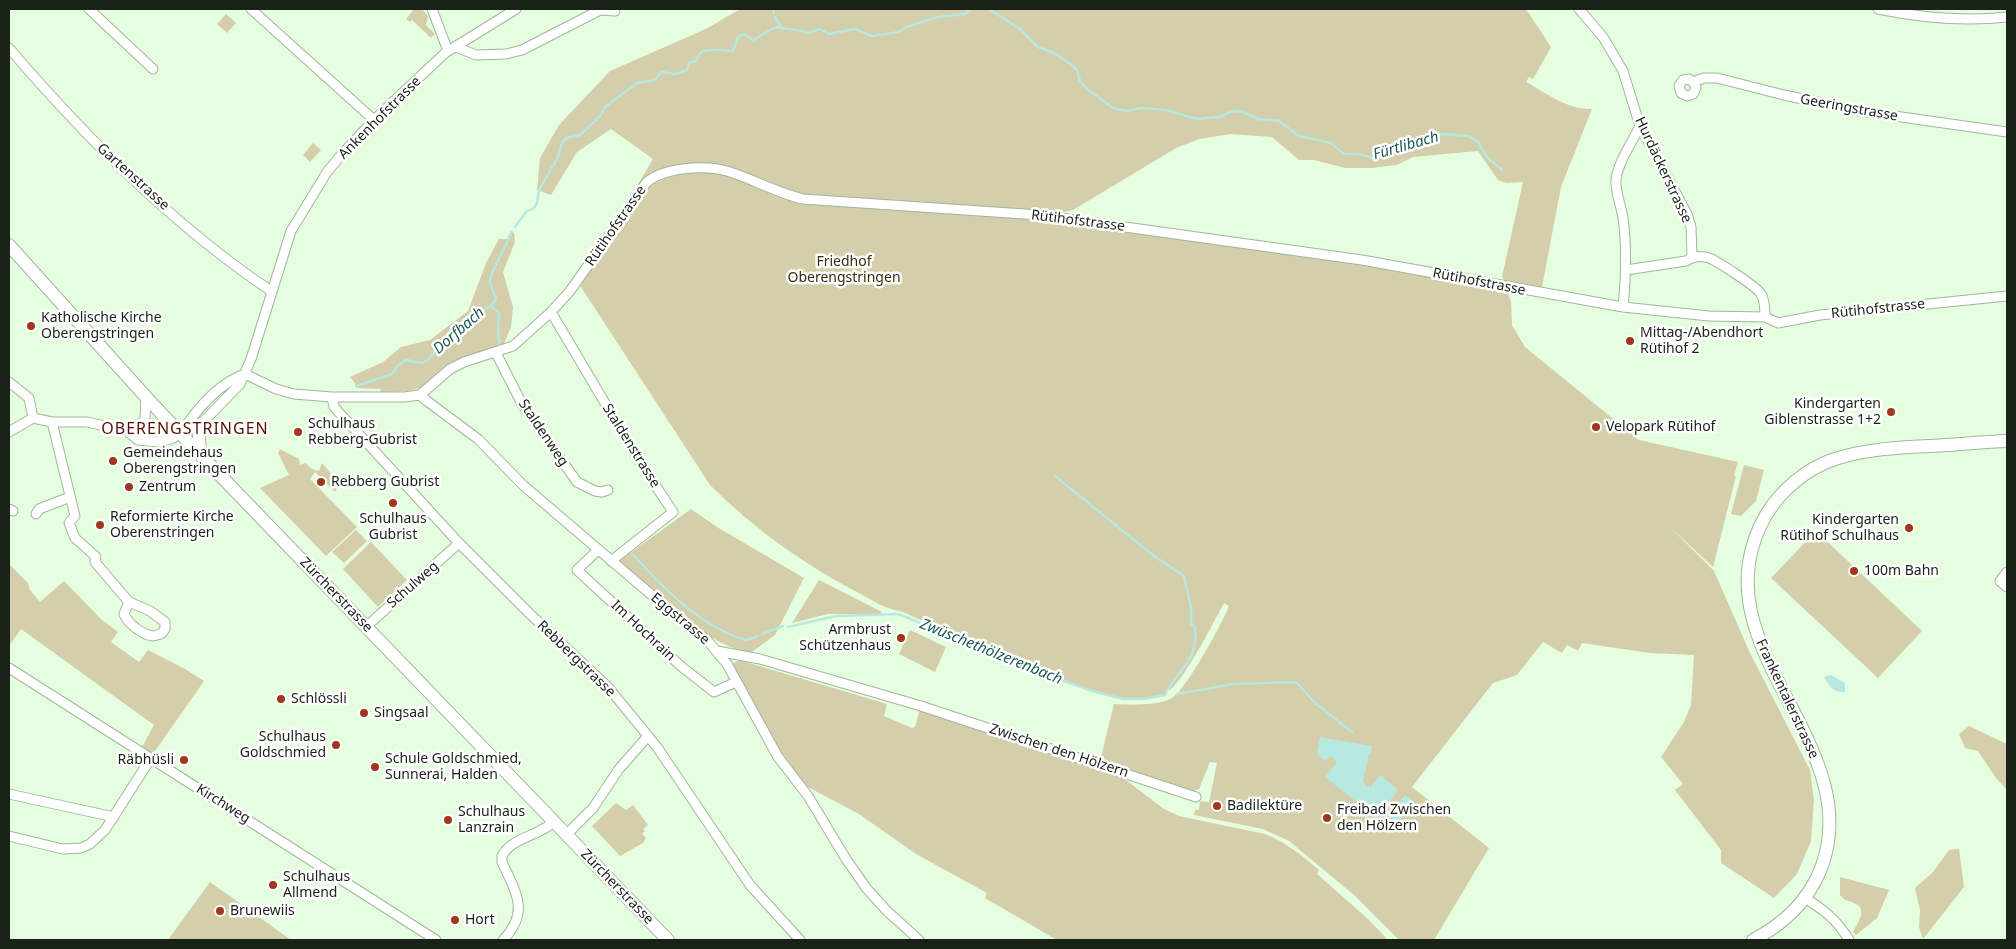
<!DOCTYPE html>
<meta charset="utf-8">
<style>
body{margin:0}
#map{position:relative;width:2016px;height:949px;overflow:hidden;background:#e5fee0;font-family:"Noto Sans",sans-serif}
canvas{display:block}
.frame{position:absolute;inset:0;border:10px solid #192217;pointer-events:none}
</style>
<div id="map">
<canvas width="2016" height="949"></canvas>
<div class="frame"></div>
</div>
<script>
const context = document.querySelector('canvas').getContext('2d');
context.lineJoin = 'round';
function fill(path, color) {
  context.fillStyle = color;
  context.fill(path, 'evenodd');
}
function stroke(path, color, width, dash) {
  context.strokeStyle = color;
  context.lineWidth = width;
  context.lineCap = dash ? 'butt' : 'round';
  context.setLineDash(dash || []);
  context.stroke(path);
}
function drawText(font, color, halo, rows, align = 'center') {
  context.font = font + ' "Noto Sans",sans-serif';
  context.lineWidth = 5;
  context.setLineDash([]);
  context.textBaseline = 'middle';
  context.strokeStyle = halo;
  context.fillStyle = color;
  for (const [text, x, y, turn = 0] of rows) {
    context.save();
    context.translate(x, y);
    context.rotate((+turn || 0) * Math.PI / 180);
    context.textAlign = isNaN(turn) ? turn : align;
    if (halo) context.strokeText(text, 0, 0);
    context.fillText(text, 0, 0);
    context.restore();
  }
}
fill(new Path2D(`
 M 414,9 L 422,9 L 428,16 L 426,25 L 435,34 L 431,38 L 412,20 L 410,22 L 406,19 Z
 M 740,9 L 1526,9 L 1551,47 L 1533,79 L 1529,77 L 1526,82 C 1546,93 1568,110 1592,109 L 1561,187 L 1542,287 L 1530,288 L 1506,284 L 1502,277 L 1523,182 L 1506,183 L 1498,180 L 1478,151 L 1413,157 L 1397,165 L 1371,168 L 1345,168 L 1314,160 L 1299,160 L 1272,137 L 1231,134 L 1199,139 L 1176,148 L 1073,210 L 1055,214 L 1362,263 L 1507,290 L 1511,302 L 1512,325 L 1525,347 L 1639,440 L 1738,462 L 1734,476 L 1736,476 L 1713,567 L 1669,526 L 1714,571 L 1750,653 L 1810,770 L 1814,801 L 1811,841 L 1797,874 L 1774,898 L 1721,863 L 1721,850 L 1675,790 L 1683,784 L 1661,757 L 1684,722 L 1691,705 L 1694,655 L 1650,653 L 1582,643 L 1578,651 L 1567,645 L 1562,653 L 1543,642 L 1517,675 L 1493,683 L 1412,787 L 1489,848 L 1434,940 L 1399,940 L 1354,895 L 1289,841 L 1263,829 L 1194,815 L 1195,810 L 1199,810 L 1200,801 L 1209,802 L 1217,763 L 1210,762 L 1199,789 L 1191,792 L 1100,761 L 1114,704 C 1128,705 1159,706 1172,698 C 1186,690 1222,624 1229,606 L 1224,603 C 1213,623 1184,682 1167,692 C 1156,699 1134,700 1122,698 C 1102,696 1083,687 1064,681 C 1009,661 956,636 903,612 C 885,609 870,599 855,591 C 802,563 753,528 710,485 L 579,284 L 653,159 L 611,129 L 577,152 L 551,195 L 537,190 L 540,158 L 559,125 L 610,71 L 706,29 Z
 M 226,14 L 236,23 L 227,33 L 217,24 Z
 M 313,143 L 321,150 L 310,162 L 303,155 Z
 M 511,231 L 514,233 L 515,242 L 503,272 L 513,307 L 511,327 L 503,346 L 420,388 L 409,391 L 381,392 L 380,389 L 356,388 L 355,383 L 350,377 L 383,362 L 401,347 L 430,340 L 468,311 L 486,263 L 499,239 L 507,239 Z
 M 280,449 L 299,459 L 300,465 L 305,463 L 312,469 L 319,471 L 322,463 L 339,483 L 335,492 L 315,472 L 310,479 L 357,527 L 326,556 L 260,488 L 289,475 L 278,453 Z
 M 1744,465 L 1764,470 L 1756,501 L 1741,516 L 1731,514 Z
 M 691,509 L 717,527 L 804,578 L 775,635 L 752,652 C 711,651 651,588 619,561 Z
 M 356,530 L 367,541 L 344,563 L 332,552 Z
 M 1816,531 L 1922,631 L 1878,678 L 1771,578 Z
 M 371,542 L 407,580 L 378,607 L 343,569 Z
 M 9,564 L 28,583 L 30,590 L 40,602 L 64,581 L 102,620 L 118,632 L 111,642 L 139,662 L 148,650 L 185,669 L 204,681 L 153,754 L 142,747 L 154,725 L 21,629 L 9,646 Z
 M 819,580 L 882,612 L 881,614 L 828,614 L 792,623 Z
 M 910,630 L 946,647 L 935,672 L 899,654 Z
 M 739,660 L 887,704 L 884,716 L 912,728 L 915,727 L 920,709 L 1122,777 L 1164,809 L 1179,816 L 1265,834 C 1286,842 1302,856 1319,870 L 1317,874 L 1368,919 L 1388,940 L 1057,940 L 985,898 L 987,893 L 916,854 L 859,814 L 806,786 L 773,741 L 732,664 Z
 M 1969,726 L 2007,744 L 2007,790 L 1996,778 L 1978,751 L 1965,748 L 1959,734 Z
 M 616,803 L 626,810 L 633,805 L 648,825 L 643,829 L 645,831 L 642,834 L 646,838 L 643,843 L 620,856 L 592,826 Z
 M 1959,849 L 1964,887 L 1923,939 L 1919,927 L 1920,910 L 1915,888 L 1933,872 L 1949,850 Z
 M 1840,877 L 1889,890 L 1877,918 L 1856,935 L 1853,932 C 1857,923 1869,909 1854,903 C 1847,900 1846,902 1840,895 Z
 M 210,882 L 291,940 L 168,940 Z`), '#d4ceab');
fill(new Path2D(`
 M 1831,675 L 1845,683 L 1845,692 C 1834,693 1829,686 1824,677 Z
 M 1320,737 L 1372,746 L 1371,754 L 1369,754 L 1363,782 L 1370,788 L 1380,775 L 1398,790 L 1377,818 L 1325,777 L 1337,762 L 1330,756 L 1325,761 L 1317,754 Z
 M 1405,795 L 1413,801 L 1398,823 L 1388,816 Z`), '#b7e9e0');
stroke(new Path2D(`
 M 773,9 L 774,13
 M 989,9 L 1020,29 L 1038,47 L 1054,53 L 1072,65 L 1077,70 L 1080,81 L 1086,88 L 1113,108 L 1126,111 L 1142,108 L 1166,110 L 1197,119 L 1219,117 L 1233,111 L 1243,112 L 1258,119 L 1279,121 L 1299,136 L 1331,143 L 1344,154 L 1358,154 L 1374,158 L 1406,143 L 1441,134 L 1469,136 L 1478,142 L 1488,158 L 1502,170
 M 775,17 L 782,28
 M 722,50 L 733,51 L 738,37 L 744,34 L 753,40 L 776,27 C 788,30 797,28 808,33 L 820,29 L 829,34 L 855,29 L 872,36 L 899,32 L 906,27 L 938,17 L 965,14 L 970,9
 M 515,227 L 526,212 L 534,208 L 537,203 L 539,190 L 558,157 L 562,143 L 566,138 L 580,135 L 600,116 L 605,107 L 637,83 L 655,80 L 661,72 L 675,74 L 687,70 L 689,63 L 696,61 C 699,49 709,50 720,50
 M 491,306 L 499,313 L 498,335 L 500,348
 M 356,386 L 392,374 L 398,366 L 406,360 L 422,363 L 428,360 L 438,347 L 449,338 L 462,332 L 475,316 L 491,306 L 496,299 L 490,283 L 491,275 L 512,232
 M 629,550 C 660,585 696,623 742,639 L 747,640 L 758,636
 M 788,627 L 836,616 L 898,614 L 916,621 L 954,641 L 1092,691 L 1123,699 L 1143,699 L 1165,695 C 1178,668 1199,662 1195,627 L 1191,624 L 1191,608 L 1184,576 L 1154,556 L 1055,476
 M 762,634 L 783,626
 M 1177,694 L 1234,684 L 1296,682 L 1315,703 L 1352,732`), '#b7e9e0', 2.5);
const minor = new Path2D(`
 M 89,9 L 153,69
 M 251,9 L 374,120
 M 432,9 L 448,51
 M 1579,9 L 1603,37 L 1623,71 L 1640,126 L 1687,214 L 1691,227 L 1692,257
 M 1878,9 C 1922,18 1963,22 2007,17
 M 456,47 L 476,55 L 506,54 L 522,50 L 600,10 L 615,11
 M 9,48 C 85,137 173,225 271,291
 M 1693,82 L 1696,88 L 1693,94 L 1687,96 L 1681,93 L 1679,86 L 1683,80 L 1689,79 L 1693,82 L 1704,78 L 1717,78 L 1784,95 L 1859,111 L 2007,132
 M 1626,270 L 1686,261 C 1693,256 1700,255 1709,258 C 1717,261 1756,286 1761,294 C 1765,300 1765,310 1765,317
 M 1623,307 C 1626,277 1627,247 1623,218 C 1621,205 1615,192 1616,179 C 1619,160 1632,143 1640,126
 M 551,312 L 640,462 L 673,512 L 611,561
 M 496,353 L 522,404 L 577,482 L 595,491 L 602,492 L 608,490
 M 9,382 L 29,398 L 33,418
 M 420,395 L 427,401 L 478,439 L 524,486 L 688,626 L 707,640 L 727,664 L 778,757 L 808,796 L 846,859 L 867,889 L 887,911 L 919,940
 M 332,397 L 334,407 L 459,543 L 529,613 L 608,687 L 657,747 L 750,885 L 800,940
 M 52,422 L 75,516 L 69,523 L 75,538 L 94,555 L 96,557 L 95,562 L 129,602 L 150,611 L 165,622 L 165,629 L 161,634 C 159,634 156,636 153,636 C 143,635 128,624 124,614 L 129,602
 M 136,430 L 145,419 L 146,397
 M 127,431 L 138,440 L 158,442 L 171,439 L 201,424 L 240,384 L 251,359 L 291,231 L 327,172 L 342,154 L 374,120 L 445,53 L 516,9
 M 9,432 L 33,418 L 52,422 L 87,422 L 127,431 L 180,433
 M 181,433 C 196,410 219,383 245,374 L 276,389 L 294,394 L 332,397 L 404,397 L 420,395 L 450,369 L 464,362 L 513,346 L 551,312 L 570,291 L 646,183 C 663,167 705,165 727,171 C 753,179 777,193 803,199 L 1039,215 L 1362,260 L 1623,307 L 1709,316 L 1765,317 L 1778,323 L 1820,315 L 2007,296
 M 9,509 L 13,511
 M 36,514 L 39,509 L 70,497
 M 598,550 L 577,570 L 682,667 L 714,692 L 736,682
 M 2007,572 L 2000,581 L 2007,587
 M 367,626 L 459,543
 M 717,651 L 760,659 L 921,706 L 1196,797
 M 9,668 L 436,940
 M 9,794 L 114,817
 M 566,835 L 593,808 L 619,769 L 648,736
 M 9,836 L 63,849 L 81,848 L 90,844 L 105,830 L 151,758
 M 1805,898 C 1824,910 1837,920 1849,940
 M 503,940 C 530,912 516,893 502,862 L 502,856 C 511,838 538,836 554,822`);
const secondary = new Path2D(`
 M 9,245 L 146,397 L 215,470 L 668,940
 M 200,453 L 199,437 L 201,424
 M 1753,940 C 1782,925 1807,902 1820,871 C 1872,743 1691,645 1766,515 C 1781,490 1807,468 1835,459 C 1865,449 1897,448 1928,446 C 1954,445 1981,442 2007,441`);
stroke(minor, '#a0b79b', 11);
stroke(secondary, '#a0b79b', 14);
stroke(minor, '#fff', 9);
stroke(secondary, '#fff', 12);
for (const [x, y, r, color] of [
 [31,326,5,"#a0371d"],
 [1630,341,5,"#a0371d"],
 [1891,412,5,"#a0371d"],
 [1596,427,5,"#a0371d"],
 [298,432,5,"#a0371d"],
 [113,461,5,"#a0371d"],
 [321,482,5,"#a0371d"],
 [129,487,5,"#a0371d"],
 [393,503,5,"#a0371d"],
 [100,525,5,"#a0371d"],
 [1909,528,5,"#a0371d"],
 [1854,571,5,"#a0371d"],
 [901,638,5,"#a0371d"],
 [281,699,5,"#a0371d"],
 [364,713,5,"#a0371d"],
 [336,745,5,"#a0371d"],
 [184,760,5,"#a0371d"],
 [375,767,5,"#a0371d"],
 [1217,806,5,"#a0371d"],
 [1327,818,5,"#a0371d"],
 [448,820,5,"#a0371d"],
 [273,885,5,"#a0371d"],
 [220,911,5,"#a0371d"],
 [455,920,5,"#a0371d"]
]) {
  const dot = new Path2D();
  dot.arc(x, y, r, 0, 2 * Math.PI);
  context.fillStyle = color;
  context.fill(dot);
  stroke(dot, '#fff', 2);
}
drawText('14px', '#192217', '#fff', [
 ["Geeringstrasse",1849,108,10],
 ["Ankenhofstrasse",380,118,-45],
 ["Hurdäckerstrasse",1663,170,65],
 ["Gartenstrasse",133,177,42],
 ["Rütihofstrasse",1078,221,7],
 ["Rütihofstrasse",616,226,-55],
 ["Rütihofstrasse",1479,282,11],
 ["Rütihofstrasse",1878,309,-6],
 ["Staldenweg",543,433,56],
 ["Staldenstrasse",631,446,58],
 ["Schulweg",413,585,-41],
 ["Zürcherstrasse",336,595,46],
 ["Eggstrasse",680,619,40],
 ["Im Hochrain",643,631,43],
 ["Rebbergstrasse",576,659,44],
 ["Frankentalerstrasse",1787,699,65],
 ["Zwischen den Hölzern",1059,751,18],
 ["Kirchweg",223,804,32],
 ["Zürcherstrasse",617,887,46]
]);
drawText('14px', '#342e0d', '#fff', [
 ["Friedhof",844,262],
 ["Oberengstringen",844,278]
]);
drawText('14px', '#192217', '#fff', [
 ["Katholische Kirche",41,318],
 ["Oberengstringen",41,334],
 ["Mittag-/Abendhort",1640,333],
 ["Rütihof 2",1640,349],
 ["Kindergarten",1881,404,"right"],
 ["Giblenstrasse 1+2",1881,420,"right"],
 ["Schulhaus",308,424],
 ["Rebberg-Gubrist",308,440],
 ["Velopark Rütihof",1606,427],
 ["Gemeindehaus",123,453],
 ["Oberengstringen",123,469],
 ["Rebberg Gubrist",331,482],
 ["Zentrum",139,487],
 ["Reformierte Kirche",110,517],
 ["Oberenstringen",110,533],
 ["Schulhaus",393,519,"center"],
 ["Gubrist",393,535,"center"],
 ["Kindergarten",1899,520,"right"],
 ["Rütihof Schulhaus",1899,536,"right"],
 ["100m Bahn",1864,571],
 ["Armbrust",891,630,"right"],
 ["Schützenhaus",891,646,"right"],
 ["Schlössli",291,699],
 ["Singsaal",374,713],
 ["Schulhaus",326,737,"right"],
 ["Goldschmied",326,753,"right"],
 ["Schule Goldschmied,",385,759],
 ["Sunnerai, Halden",385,775],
 ["Räbhüsli",174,760,"right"],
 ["Badilektüre",1227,806],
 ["Freibad Zwischen",1337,810],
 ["den Hölzern",1337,826],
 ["Schulhaus",458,812],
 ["Lanzrain",458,828],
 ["Schulhaus",283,877],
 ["Allmend",283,893],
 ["Brunewiis",230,911],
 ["Hort",465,920]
], 'left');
drawText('italic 15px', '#185a51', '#fff', [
 ["Fürtlibach",1406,146,-16],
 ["Dorfbach",459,331,-41],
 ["Zwüschethölzerenbach",991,652,22]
]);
context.letterSpacing = '1px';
drawText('16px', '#541202', '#fff', [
 ["OBERENGSTRINGEN",185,429]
]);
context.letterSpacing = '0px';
</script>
